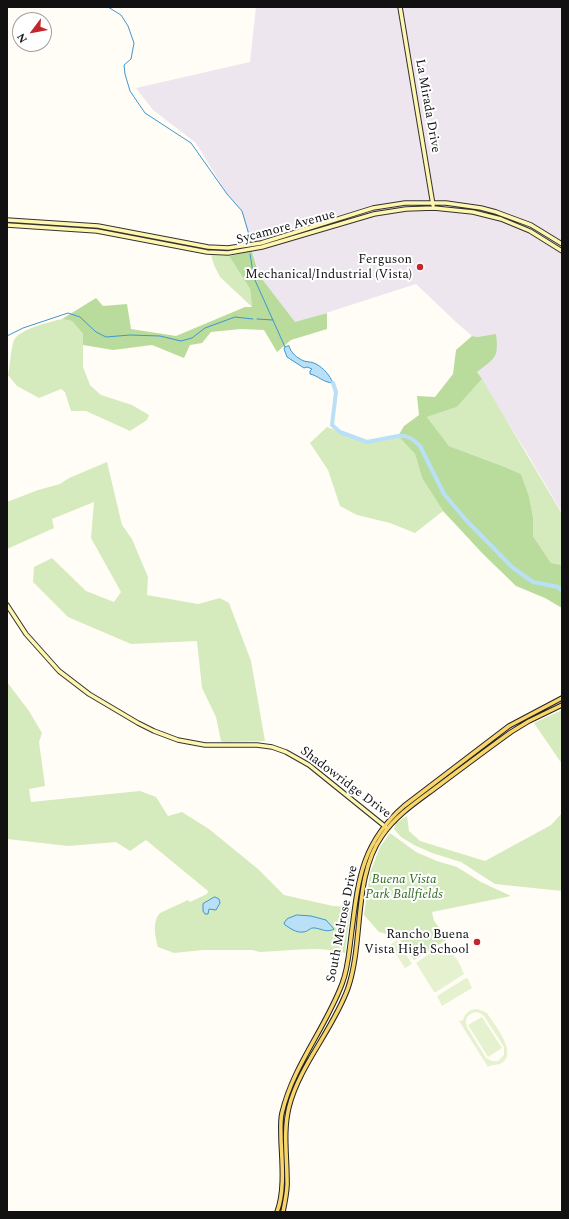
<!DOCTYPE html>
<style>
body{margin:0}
#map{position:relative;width:569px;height:1219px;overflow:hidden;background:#fffdf5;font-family:Spectral,serif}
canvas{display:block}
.frame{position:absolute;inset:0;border:8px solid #111;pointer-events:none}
.north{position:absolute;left:12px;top:12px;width:40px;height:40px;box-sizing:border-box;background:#fff;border:1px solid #a0a0a0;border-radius:50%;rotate:238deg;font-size:11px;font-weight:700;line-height:16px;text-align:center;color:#111}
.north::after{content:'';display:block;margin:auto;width:14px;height:18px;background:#c4262e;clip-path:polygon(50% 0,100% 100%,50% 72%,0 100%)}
</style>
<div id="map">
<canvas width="569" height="1219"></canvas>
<div class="frame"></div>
<div class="north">N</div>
</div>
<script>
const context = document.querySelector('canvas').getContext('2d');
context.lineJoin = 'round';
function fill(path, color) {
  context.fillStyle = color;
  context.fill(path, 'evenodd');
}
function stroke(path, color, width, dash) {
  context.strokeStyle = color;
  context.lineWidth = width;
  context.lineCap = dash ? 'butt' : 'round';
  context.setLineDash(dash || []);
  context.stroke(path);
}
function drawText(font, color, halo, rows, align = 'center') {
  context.font = font + ' Spectral,serif';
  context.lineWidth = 4;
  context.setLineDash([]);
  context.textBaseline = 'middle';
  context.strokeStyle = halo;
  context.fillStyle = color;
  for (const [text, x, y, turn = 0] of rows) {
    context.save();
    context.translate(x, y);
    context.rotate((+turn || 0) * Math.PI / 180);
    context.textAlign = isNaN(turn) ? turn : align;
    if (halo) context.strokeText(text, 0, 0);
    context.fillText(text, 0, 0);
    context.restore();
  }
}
fill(new Path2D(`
 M 256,7 L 562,7 L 562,513 L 527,453 L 476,372 L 478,337 L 472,336 L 457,323 L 416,284 L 295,323 L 259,275 L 242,211 L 227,194 L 196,143 L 153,110 L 136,88 L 250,62 Z`), '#eee6ef');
fill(new Path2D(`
 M 211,255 L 229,256 L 250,289 L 252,307 L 220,277 L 214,265 Z
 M 62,319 L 72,321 L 83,334 L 83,367 L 90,385 L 101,395 L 132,405 L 149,415 L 147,420 L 130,431 L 86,411 L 71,411 L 65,392 L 61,389 L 39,398 L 17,386 L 8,375 C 10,367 11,347 14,340 C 20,329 50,322 62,319 Z
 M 482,379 L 562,514 L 562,565 L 551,563 L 533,536 L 533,517 L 529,496 L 521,474 L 505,467 L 449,446 L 427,417 L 457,407 Z
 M 327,427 L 367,442 L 398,436 L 415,454 L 422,478 L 443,511 L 415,533 L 390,523 L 357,515 L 340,506 L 328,470 L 310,443 Z
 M 107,462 L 122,525 L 132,539 L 148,577 L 147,595 L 198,604 L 220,598 L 229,603 L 251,661 L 265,741 L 224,742 L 221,741 L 216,717 L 202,688 L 197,641 L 131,644 L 68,617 L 33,582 L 34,567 L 52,558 L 86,591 L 114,602 L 121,592 L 91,538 L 94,502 L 52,519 L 54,528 L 7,549 L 7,502 L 38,490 L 60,484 L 69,478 Z
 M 7,682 L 29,711 L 42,733 L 39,742 L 45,786 L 29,789 L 31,802 L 140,791 L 156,797 L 168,816 L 182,812 L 209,829 L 258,869 L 284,895 L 333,906 L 351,907 L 345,953 C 318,945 288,951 260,952 L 252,950 L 203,950 L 174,953 L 158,947 C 155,936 152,922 160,913 L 188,900 L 190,902 L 207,894 L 208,891 L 146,840 L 130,851 L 116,842 L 68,846 L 7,839 Z
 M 562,710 L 562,764 L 534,723 Z
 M 562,813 L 562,891 L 495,884 L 461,862 L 432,853 L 414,845 L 401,837 L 394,829 L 396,823 L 407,816 L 409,831 L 420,841 L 485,861 L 551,825 Z
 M 390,833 L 416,852 L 437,861 L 457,867 L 481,882 L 511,896 L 432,912 L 434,921 L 448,939 L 414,960 L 398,937 L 379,932 L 364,915 L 370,873 L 380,847 Z`), '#d5ebbd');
fill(new Path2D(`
 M 252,251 L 259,275 L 295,322 L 327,313 L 327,329 L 291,340 L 277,352 L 264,330 L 241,329 L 211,332 L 202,343 L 190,345 L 184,358 L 152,345 L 113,350 L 83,345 L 83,334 L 72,321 L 62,319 L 96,298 L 103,306 L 127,304 L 131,329 L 176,336 L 245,307 L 252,307 L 250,289 L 229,256 Z
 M 496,334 C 499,358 495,358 477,372 L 482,379 L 457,407 L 427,417 L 449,446 L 505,467 L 521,474 L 529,496 L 533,517 L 533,536 L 551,563 L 562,565 L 562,608 L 545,598 L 516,586 L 483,554 L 443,511 L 422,478 L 415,454 L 398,436 L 404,426 L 419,415 L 417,396 L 435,397 L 453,374 L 456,350 L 472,336 L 478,337 Z`), '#b9dc9c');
fill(new Path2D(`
 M 397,940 L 412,964 L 405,968 L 390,945 Z
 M 438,950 C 454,950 459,961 464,974 L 436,992 L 434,992 L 416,963 L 433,951 Z
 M 466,978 L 468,979 L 472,988 L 442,1006 L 437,996 Z
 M 477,1009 L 483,1011 L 487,1013 C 494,1024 518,1052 502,1063 C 496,1066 492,1064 488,1067 L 459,1021 L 463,1020 C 465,1013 470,1009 477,1009 ZM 475,1012 L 480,1013 L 484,1016 L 504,1047 L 504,1055 L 498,1061 L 492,1061 L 486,1058 L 467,1027 C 464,1019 468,1014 475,1012 Z
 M 482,1017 L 502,1048 L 488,1057 L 468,1025 Z`), '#e6f2cf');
const water = new Path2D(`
 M 289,346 C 291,353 297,358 304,361 C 308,362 313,362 316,364 C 324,368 330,376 333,383 C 322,382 319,376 310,374 L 310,371 L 312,369 L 307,367 L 304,368 L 287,357 L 284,349 L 285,347 Z
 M 215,897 L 219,899 L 220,903 L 216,910 L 209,909 L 208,914 L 205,914 L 203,911 L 203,904 Z
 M 297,915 L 311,916 L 326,920 L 334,929 C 327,933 322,929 315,928 C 310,927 308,932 303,932 C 296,933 290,928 285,925 L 284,923 L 287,919 Z`);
fill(water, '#b9e0f7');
stroke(water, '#3f96cf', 1);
stroke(new Path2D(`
 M 108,7 L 121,15 L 128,26 L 134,43 L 131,59 L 124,65 L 125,74 L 130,91 L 145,113 L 191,143 L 227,194 L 242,211 L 250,238 L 250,243
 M 250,254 L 254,278 L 285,347
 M 257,319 L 273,320
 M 7,336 L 23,328 L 68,313 L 80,317 L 96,332 L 106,337 L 130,335 L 160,336 L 181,341 L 192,338 L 205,328 L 235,317 L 253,319`), '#3f96cf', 1);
stroke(new Path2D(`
 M 333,383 L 336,392 L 332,425 L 340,432 L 367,442 L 398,436 L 405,436 L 412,439 L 420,446 L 444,494 L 466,520 L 512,567 L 533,582 L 558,587 L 562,591`), '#b9e0f7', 4);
const secondary = new Path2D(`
 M 400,7 L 433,205
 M 7,220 L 98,226 L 208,247 L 228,248 L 261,243 L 373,208 L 405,203 L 446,203 L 481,208 L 496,212 L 531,225 L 562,244
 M 7,225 L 97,231 L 207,252 L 228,253 L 262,247 L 374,214 L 406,209 L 434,208 L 473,212 L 501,219 L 530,231 L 562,251
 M 7,605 L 26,634 L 59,671 L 89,694 L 138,723 L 154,731 L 178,740 L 205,745 L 257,745 L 272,747 L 286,752 L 309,765 L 387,828`);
const primary = new Path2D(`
 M 277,1212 C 285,1191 282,1162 281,1140 C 281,1131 280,1121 282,1113 C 293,1066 325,1029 342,984 C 348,969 349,952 351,937 C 358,883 360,844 404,806 L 509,726 L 562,698
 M 283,1212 C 285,1201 288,1190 287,1179 C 287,1155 283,1131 289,1107 C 299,1066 334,1028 348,988 C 364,941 353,877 382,836 C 396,815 418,801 438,786 C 462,768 486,750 511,732 L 529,721 L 562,705`);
stroke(secondary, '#333', 5.5);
stroke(primary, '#222', 5.5);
stroke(secondary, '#fff6b0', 3.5);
stroke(primary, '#f9d66b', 3.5);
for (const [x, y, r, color] of [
 [420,267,4,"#c4262e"],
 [477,942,4,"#c4262e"]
]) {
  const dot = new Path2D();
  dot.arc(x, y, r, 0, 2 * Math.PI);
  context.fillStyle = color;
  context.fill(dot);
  stroke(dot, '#fff', 1.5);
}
drawText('13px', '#111', '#fff', [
 ["La Mirada Drive",427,106,80],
 ["Sycamore Avenue",286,228,-15],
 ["Shadowridge Drive",345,783,37],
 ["South Melrose Drive",343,924,-79]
]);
drawText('13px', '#111', '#fff', [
 ["Ferguson",412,260],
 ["Mechanical/Industrial (Vista)",412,275],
 ["Rancho Buena",469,935],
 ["Vista High School",469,950]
], 'right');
drawText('italic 13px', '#2f6b1f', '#fff', [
 ["Buena Vista",404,880],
 ["Park Ballfields",404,895]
]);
</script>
